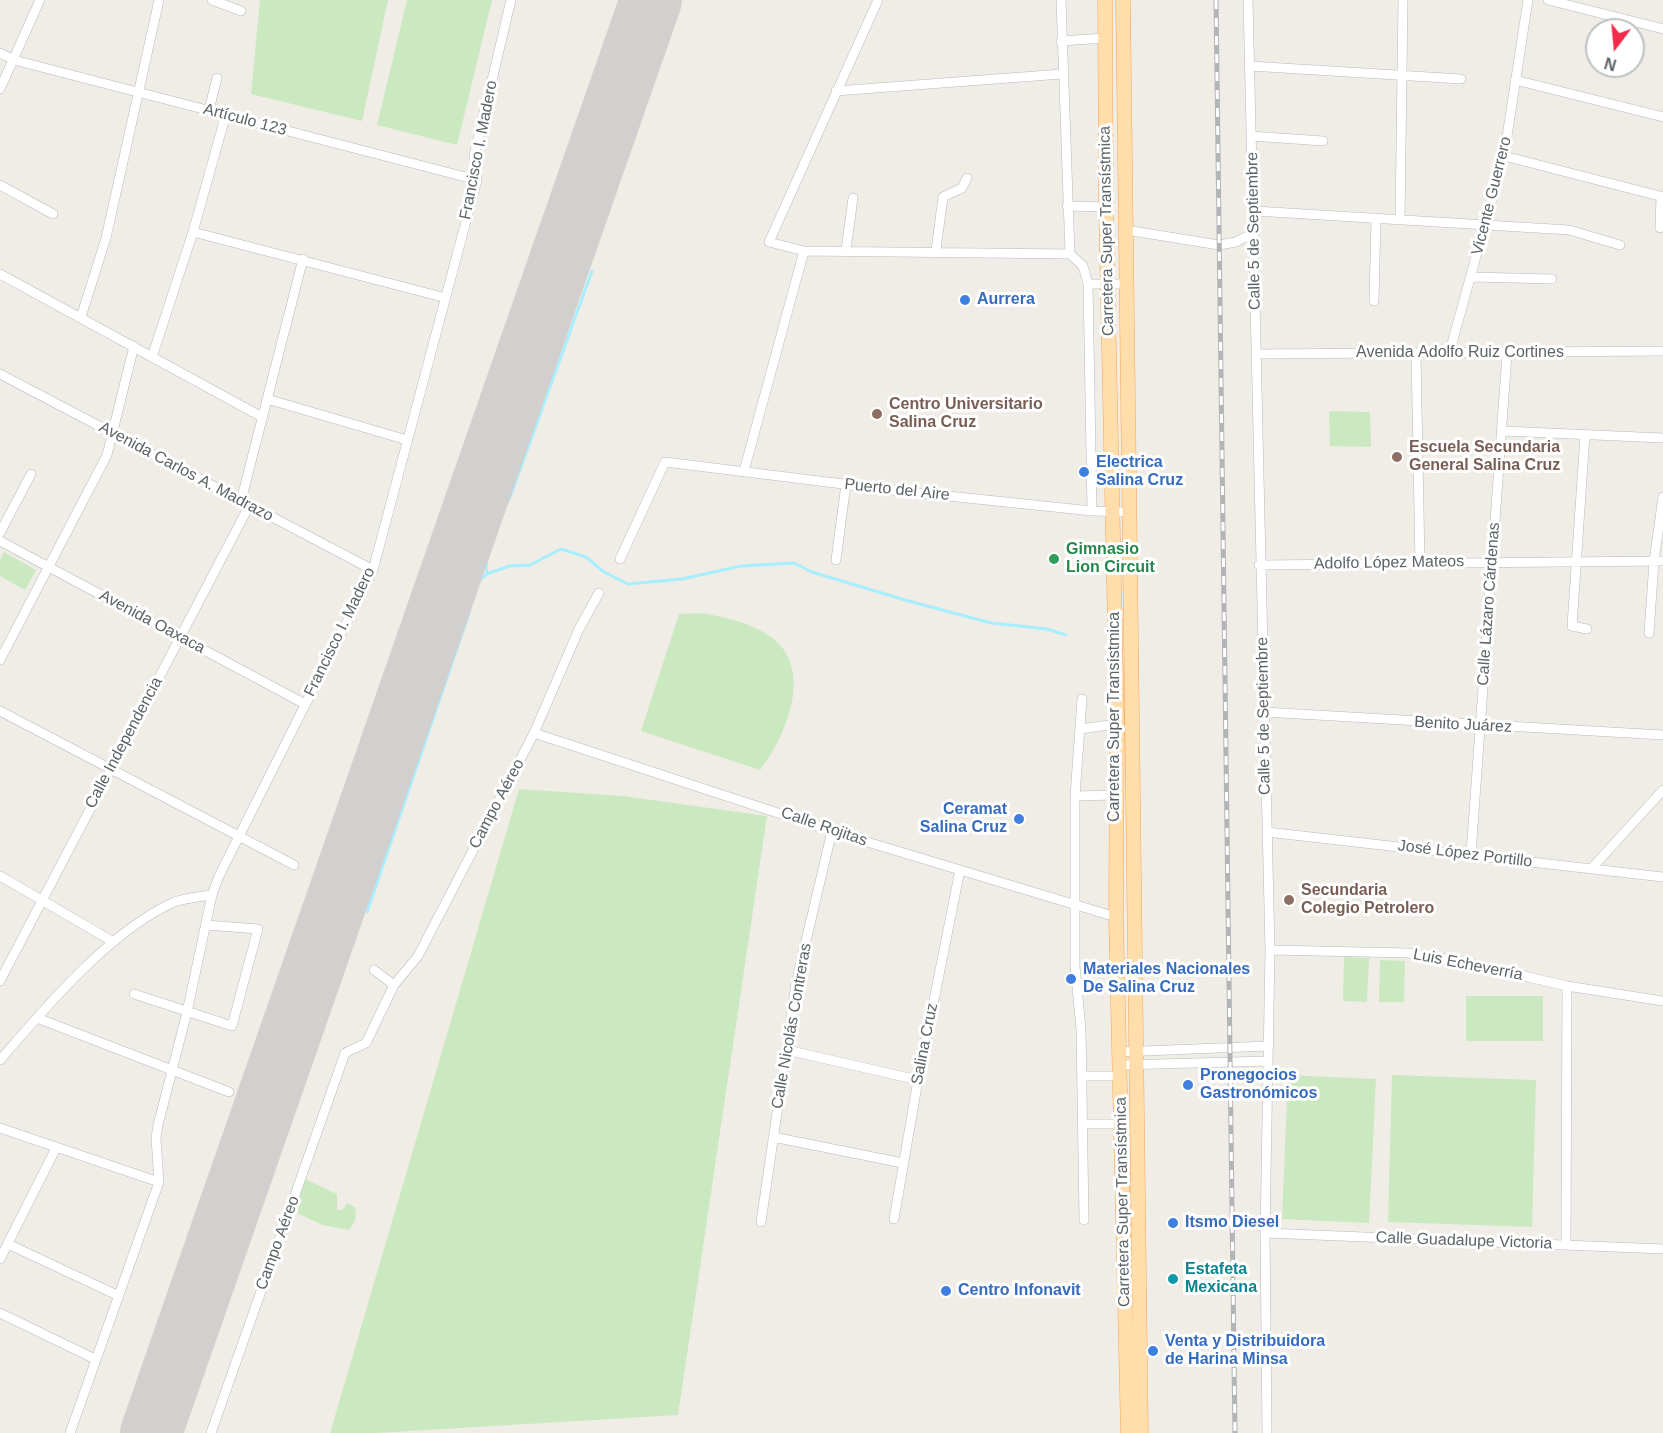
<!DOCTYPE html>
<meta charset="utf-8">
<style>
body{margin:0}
#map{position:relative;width:1663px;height:1433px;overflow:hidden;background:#f0ece6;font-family:Arial,sans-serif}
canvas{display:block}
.north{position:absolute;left:1585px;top:18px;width:60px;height:60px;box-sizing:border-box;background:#fff;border:2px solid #bec1c2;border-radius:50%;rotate:196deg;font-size:16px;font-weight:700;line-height:24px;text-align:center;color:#5d6467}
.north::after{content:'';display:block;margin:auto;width:21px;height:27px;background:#f32a4a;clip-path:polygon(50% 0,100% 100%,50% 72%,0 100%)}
</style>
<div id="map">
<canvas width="1663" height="1433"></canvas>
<div class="north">N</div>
</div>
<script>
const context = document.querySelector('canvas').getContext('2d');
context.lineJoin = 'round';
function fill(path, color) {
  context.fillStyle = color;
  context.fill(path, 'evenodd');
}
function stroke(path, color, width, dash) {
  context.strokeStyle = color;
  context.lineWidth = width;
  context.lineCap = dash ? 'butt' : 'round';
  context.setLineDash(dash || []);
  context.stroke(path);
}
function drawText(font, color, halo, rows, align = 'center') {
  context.font = font + ' Arial,sans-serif';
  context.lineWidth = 6;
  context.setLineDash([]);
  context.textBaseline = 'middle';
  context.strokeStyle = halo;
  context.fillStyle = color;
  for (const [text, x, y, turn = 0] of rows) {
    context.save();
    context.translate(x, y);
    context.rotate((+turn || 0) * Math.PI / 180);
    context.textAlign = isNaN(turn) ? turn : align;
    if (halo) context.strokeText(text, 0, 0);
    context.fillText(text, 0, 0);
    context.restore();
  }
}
fill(new Path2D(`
 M 260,0 L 388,0 L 362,121 L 251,94 Z
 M 407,0 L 492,0 L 457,145 L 377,125 Z
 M 1329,411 L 1370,412 L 1371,447 L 1330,446 Z
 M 4,552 L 36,570 L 25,590 L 0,576 L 0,560 Z
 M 702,613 C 726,618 750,622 771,637 C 815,668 786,737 760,770 L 641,731 L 679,614 Z
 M 519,789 L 623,796 L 767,816 L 678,1415 L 376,1433 L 330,1433 Z
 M 1344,957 L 1369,958 L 1367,1002 L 1343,1001 Z
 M 1380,960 L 1405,961 L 1404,1002 L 1379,1002 Z
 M 1466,996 L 1543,996 L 1543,1041 L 1466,1041 Z
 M 1288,1075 L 1376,1079 L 1369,1223 L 1282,1219 Z
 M 1392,1075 L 1536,1080 L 1532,1227 L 1388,1222 Z
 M 305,1179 L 337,1194 L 337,1210 L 343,1210 L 347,1203 L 356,1208 L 355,1221 L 349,1230 L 322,1225 L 295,1212 Z`), '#cbe9c1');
stroke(new Path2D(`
 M 487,574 L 509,566 L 530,565 L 561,549 L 586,557 L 604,572 L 628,584 L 682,579 L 741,566 L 794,563 L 812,572 L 905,600 L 991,623 L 1047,629 L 1066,635
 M 367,912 L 469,613 L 470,587 L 487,574 L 484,538 L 494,528 L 510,497 L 592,271`), '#a7eeff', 3);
stroke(new Path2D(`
 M 151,1433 L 651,0`), '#d2d0ce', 62);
const minor = new Path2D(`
 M 212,0 L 241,11
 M 878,0 L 769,242 L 804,251 L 1070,254 L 1083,266 L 1088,284 L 1127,284
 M 1061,0 L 1070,254
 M 1248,0 L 1270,950 L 1265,1233 L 1267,1433
 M 1548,0 L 1663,29
 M 1061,41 L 1105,38
 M 0,53 L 14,60 L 477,180
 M 1250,66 L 1461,79
 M 1515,80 L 1663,117
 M 0,89 L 40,0
 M 836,91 L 1062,74
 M 209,110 L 217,78
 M 1251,136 L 1323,141
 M 1504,156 L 1663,197
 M 0,185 L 53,214
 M 1067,206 L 1106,207
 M 1255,211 L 1569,230 L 1620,245
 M 1400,219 L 1403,0
 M 1660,228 L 1661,197
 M 1126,230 L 1219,245 L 1236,242 L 1255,232
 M 193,232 L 446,298
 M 846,250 L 853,198
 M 936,250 L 943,197 L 962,188 L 967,178
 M 0,274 L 262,417
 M 1472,277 L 1552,279
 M 1088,284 L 1092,511
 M 1374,301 L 1376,219
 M 81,317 L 106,238 L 159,0
 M 1256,354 L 1663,351
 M 1449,354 L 1504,156 L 1528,0
 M 1416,355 L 1420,563
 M 152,357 L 193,232 L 226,114
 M 0,374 L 373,570
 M 267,399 L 407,440
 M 1503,431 L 1663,438
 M 1585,435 L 1572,626 L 1587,629
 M 744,471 L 804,251
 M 241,501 L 303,259
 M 0,533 L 31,474
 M 0,541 L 305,704
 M 620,559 L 665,462 L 900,491 L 1092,511 L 1129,512
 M 836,560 L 846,484
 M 1259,565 L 1663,561
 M 1649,633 L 1654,561 L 1663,497
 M 0,660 L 107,455 L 134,346
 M 1082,699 L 1075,796 L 1075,966 L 1081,1029 L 1084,1220
 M 0,711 L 294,865
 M 1264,712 L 1663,735
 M 1080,729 L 1117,724
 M 534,733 L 854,838 L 1116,917
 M 1075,796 L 1116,795
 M 1267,832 L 1663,877
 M 1471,854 L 1507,354
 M 1591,869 L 1663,790
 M 0,876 L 112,941
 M 1270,950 L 1408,953 L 1459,961 L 1567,986 L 1663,1001
 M 374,970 L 394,985 L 418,956 L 534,733 L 579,629 L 599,593
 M 0,981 L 249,506
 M 134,994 L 232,1026 L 258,929 L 206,925
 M 37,1018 L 229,1092
 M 787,1050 L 918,1080
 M 1119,1052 L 1269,1046
 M 0,1060 C 45,1008 109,932 172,903 C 183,898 199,897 212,895
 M 1120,1065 L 1268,1061
 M 1082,1076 L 1120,1076
 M 1083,1124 L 1123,1124
 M 0,1128 L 159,1182
 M 773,1137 L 903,1163
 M 894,1219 L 918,1080 L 960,870
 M 761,1222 L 796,983 L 832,831
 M 1265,1233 L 1663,1249
 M 8,1244 L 119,1296
 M 1566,1245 L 1567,986
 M 0,1259 L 56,1148
 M 0,1313 L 95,1359
 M 70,1433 L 159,1182 L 156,1138 L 158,1125 L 187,1012 L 212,895 L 219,876 L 373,570 L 477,180 L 474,156 L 511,0
 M 211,1433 L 345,1053 L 366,1043 L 394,985`);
const primary = new Path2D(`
 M 1105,0 L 1106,207 L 1117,724 L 1116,917 L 1128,1433
 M 1123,0 L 1141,1433`);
stroke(minor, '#b6babd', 10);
stroke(primary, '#f9a556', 15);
stroke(minor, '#fff', 9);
stroke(primary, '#ffdeac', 14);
const rail = new Path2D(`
 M 1216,0 L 1235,1433`);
stroke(rail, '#b3b4b5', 5);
stroke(rail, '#fff', 3, [9]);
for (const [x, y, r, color] of [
 [965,300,6,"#3f7fe0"],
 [877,414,6,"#8d6e63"],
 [1397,457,6,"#8d6e63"],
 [1084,472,6,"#3f7fe0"],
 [1054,559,6,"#2e9e5b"],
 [1019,819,6,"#3f7fe0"],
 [1289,900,6,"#8d6e63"],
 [1071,979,6,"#3f7fe0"],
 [1188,1085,6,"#3f7fe0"],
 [1173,1223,6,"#3f7fe0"],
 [1173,1279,6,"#0f9aa8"],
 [946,1291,6,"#3f7fe0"],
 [1153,1351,6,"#3f7fe0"]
]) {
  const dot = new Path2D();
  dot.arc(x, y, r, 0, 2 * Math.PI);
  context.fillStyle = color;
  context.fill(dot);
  stroke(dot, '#fff', 2);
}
drawText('16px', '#5d6467', '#fff', [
 ["Artículo 123",245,120,15],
 ["Francisco I. Madero",479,150,-79],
 ["Vicente Guerrero",1492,196,-76],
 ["Carretera Super Transístmica",1107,231,-91],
 ["Calle 5 de Septiembre",1254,231,-91],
 ["Avenida Adolfo Ruiz Cortines",1460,353],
 ["Avenida Carlos A. Madrazo",186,472,28],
 ["Puerto del Aire",897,490,6],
 ["Adolfo López Mateos",1389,563,-1],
 ["Calle Lázaro Cárdenas",1489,604,-86],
 ["Avenida Oaxaca",152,622,28],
 ["Francisco I. Madero",340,632,-64],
 ["Calle 5 de Septiembre",1264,716,-91],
 ["Carretera Super Transístmica",1115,717,-90],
 ["Benito Juárez",1463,725,3],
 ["Calle Independencia",124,743,-62],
 ["Campo Aéreo",497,804,-62],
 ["Calle Rojitas",824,827,19],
 ["José López Portillo",1465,854,7],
 ["Luis Echeverría",1468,965,11],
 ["Calle Nicolás Contreras",792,1026,-80],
 ["Salina Cruz",925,1044,-79],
 ["Carretera Super Transístmica",1123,1202,-91],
 ["Calle Guadalupe Victoria",1464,1241,2],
 ["Campo Aéreo",278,1243,-70]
]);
drawText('bold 16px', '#366cbe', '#fff', [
 ["Aurrera",977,300],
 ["Electrica",1096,463],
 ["Salina Cruz",1096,481],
 ["Ceramat",1007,810,"right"],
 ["Salina Cruz",1007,828,"right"],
 ["Materiales Nacionales",1083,970],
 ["De Salina Cruz",1083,988],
 ["Pronegocios",1200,1076],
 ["Gastronómicos",1200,1094],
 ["Itsmo Diesel",1185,1223],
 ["Centro Infonavit",958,1291],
 ["Venta y Distribuidora",1165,1342],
 ["de Harina Minsa",1165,1360]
], 'left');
drawText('bold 16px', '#785e54', '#fff', [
 ["Centro Universitario",889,405],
 ["Salina Cruz",889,423],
 ["Escuela Secundaria",1409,448],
 ["General Salina Cruz",1409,466],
 ["Secundaria",1301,891],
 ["Colegio Petrolero",1301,909]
], 'left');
drawText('bold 16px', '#27864d', '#fff', [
 ["Gimnasio",1066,550],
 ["Lion Circuit",1066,568]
], 'left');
drawText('bold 16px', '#0d838f', '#fff', [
 ["Estafeta",1185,1270],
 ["Mexicana",1185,1288]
], 'left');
</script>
